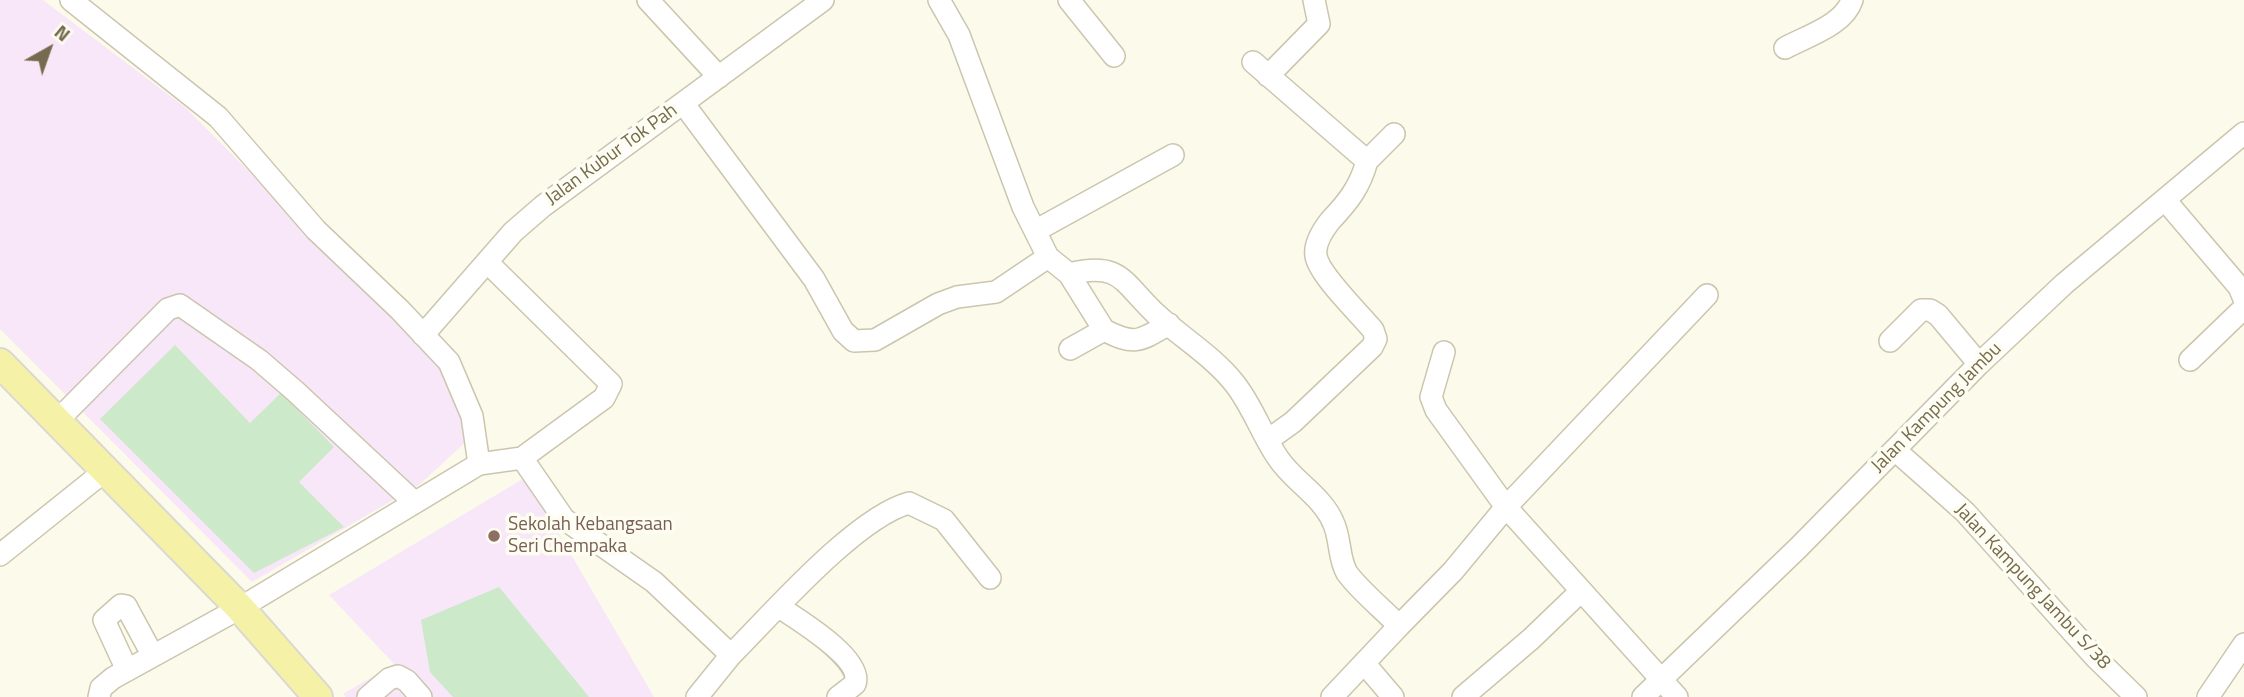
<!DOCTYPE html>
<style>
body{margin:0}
#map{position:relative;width:2244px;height:697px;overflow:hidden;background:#fcfbeb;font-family:"Titillium Web",sans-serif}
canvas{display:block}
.north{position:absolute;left:14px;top:14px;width:70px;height:70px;-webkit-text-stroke:5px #fefdf1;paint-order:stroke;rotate:40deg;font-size:19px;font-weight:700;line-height:28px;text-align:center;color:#766a4f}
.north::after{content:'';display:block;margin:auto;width:24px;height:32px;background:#766a4f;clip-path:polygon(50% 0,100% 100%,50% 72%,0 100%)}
</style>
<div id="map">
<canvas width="2244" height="697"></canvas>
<div class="north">N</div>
</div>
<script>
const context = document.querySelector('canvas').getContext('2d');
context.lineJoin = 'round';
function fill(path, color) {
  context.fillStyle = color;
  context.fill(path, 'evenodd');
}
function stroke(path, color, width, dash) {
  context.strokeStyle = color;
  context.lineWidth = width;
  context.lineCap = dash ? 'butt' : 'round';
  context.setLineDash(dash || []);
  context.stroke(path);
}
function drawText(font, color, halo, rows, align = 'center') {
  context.font = font + ' "Titillium Web",sans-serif';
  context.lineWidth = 7;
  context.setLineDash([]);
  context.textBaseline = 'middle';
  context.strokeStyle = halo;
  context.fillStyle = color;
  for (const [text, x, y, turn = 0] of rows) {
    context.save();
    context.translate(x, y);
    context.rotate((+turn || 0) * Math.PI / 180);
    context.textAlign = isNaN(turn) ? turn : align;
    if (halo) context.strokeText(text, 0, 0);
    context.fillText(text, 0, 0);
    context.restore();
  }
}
fill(new Path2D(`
 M 0,0 L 43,0 L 185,107 L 441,365 L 454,391 L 466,442 L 419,485 L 252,582 L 0,329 Z
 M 526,477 L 654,697 L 346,697 L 343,694 L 394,664 L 329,595 Z`), '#f8e7f8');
fill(new Path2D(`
 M 175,345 L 250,423 L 281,393 L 334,447 L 299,482 L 344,527 L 254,573 L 100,419 Z
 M 499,587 L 589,697 L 453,697 L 430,672 L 421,620 Z`), '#cce9c9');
const minor = new Path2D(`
 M 71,0 L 218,117 L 316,230 L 400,310 L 449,362 L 472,416 L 479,464
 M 648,0 L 719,77
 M 939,0 L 959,35 L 1023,207 L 1048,257 L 1069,274 C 1121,261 1122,282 1156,314 C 1182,338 1213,356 1235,384 C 1253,407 1262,435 1278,458 C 1293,481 1322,496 1333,522 C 1341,538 1338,558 1347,573 C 1361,592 1383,609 1399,626 L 1453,571 L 1506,507 L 1677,697
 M 1069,0 L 1114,56
 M 1785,48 C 1807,36 1844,25 1852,0
 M 1253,62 L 1367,161 C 1360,187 1348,202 1330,221 C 1323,230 1314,244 1316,256 C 1319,275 1360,314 1373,330 L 1376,339 L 1372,347 L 1293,422 L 1268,440
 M 1268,76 L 1319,24 L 1314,0
 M 683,103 L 814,279 L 843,331 L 854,341 L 875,340 L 938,304 L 957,297 L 996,292 L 1048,257
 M 1367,161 L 1394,134
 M 2165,200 L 2239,287 L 2244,299
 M 1035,231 L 1173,155
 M 487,262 L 611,384 L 604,398 L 522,458
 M 1069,274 L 1104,330
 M 423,335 L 513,232 L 543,206 L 823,0
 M 1890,341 L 1921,310 L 1930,310 L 1938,315 L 1979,364
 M 1070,349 L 1104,330 C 1135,346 1140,341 1169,324
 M 1444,352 L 1431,397 L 1436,410 L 1506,507 L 1707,295
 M 2190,360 L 2244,308
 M 57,421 L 168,309 L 180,305 L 259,360 L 295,391 L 414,502
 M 1895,450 L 1965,512 L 2096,658 L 2136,697
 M 0,555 L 106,470
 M 779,607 C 797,619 864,659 855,684 L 838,697
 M 731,655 C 773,613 855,518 909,503 L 944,520 L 990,578
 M 1364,663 L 1393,697
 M 127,670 L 104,620 L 121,605 L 126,606 L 153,656
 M 99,697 L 101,688 L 113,678 L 240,608 L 479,464 L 522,458 L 564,519 L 654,582 L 731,655 L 697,697
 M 368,697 L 389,679 L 398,676 L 407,681 L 421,697
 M 1332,697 L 1399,626
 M 1463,697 L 1531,639 L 1581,591
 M 1643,697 L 1798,548 L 1979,364 L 2064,284 L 2244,133
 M 2208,697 L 2244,644`);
const major = new Path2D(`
 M 0,363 L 240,608 L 318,697`);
stroke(minor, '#ccc5ae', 24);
stroke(major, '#dbd8d1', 32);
stroke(minor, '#fff', 21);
stroke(major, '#f5f2a8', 28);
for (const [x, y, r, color] of [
 [494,536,7,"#8d6e63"]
]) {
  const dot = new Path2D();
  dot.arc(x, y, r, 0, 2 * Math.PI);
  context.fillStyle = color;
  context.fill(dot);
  stroke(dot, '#fefdf1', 2.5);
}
drawText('19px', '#766a4f', '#fefdf1', [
 ["Jalan Kubur Tok Pah",612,155,-36],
 ["Jalan Kampung Jambu",1937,408,-45],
 ["Jalan Kampung Jambu S/38",2032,587,47]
]);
drawText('19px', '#785e54', '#fefdf1', [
 ["Sekolah Kebangsaan",508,525],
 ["Seri Chempaka",508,547]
], 'left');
</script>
